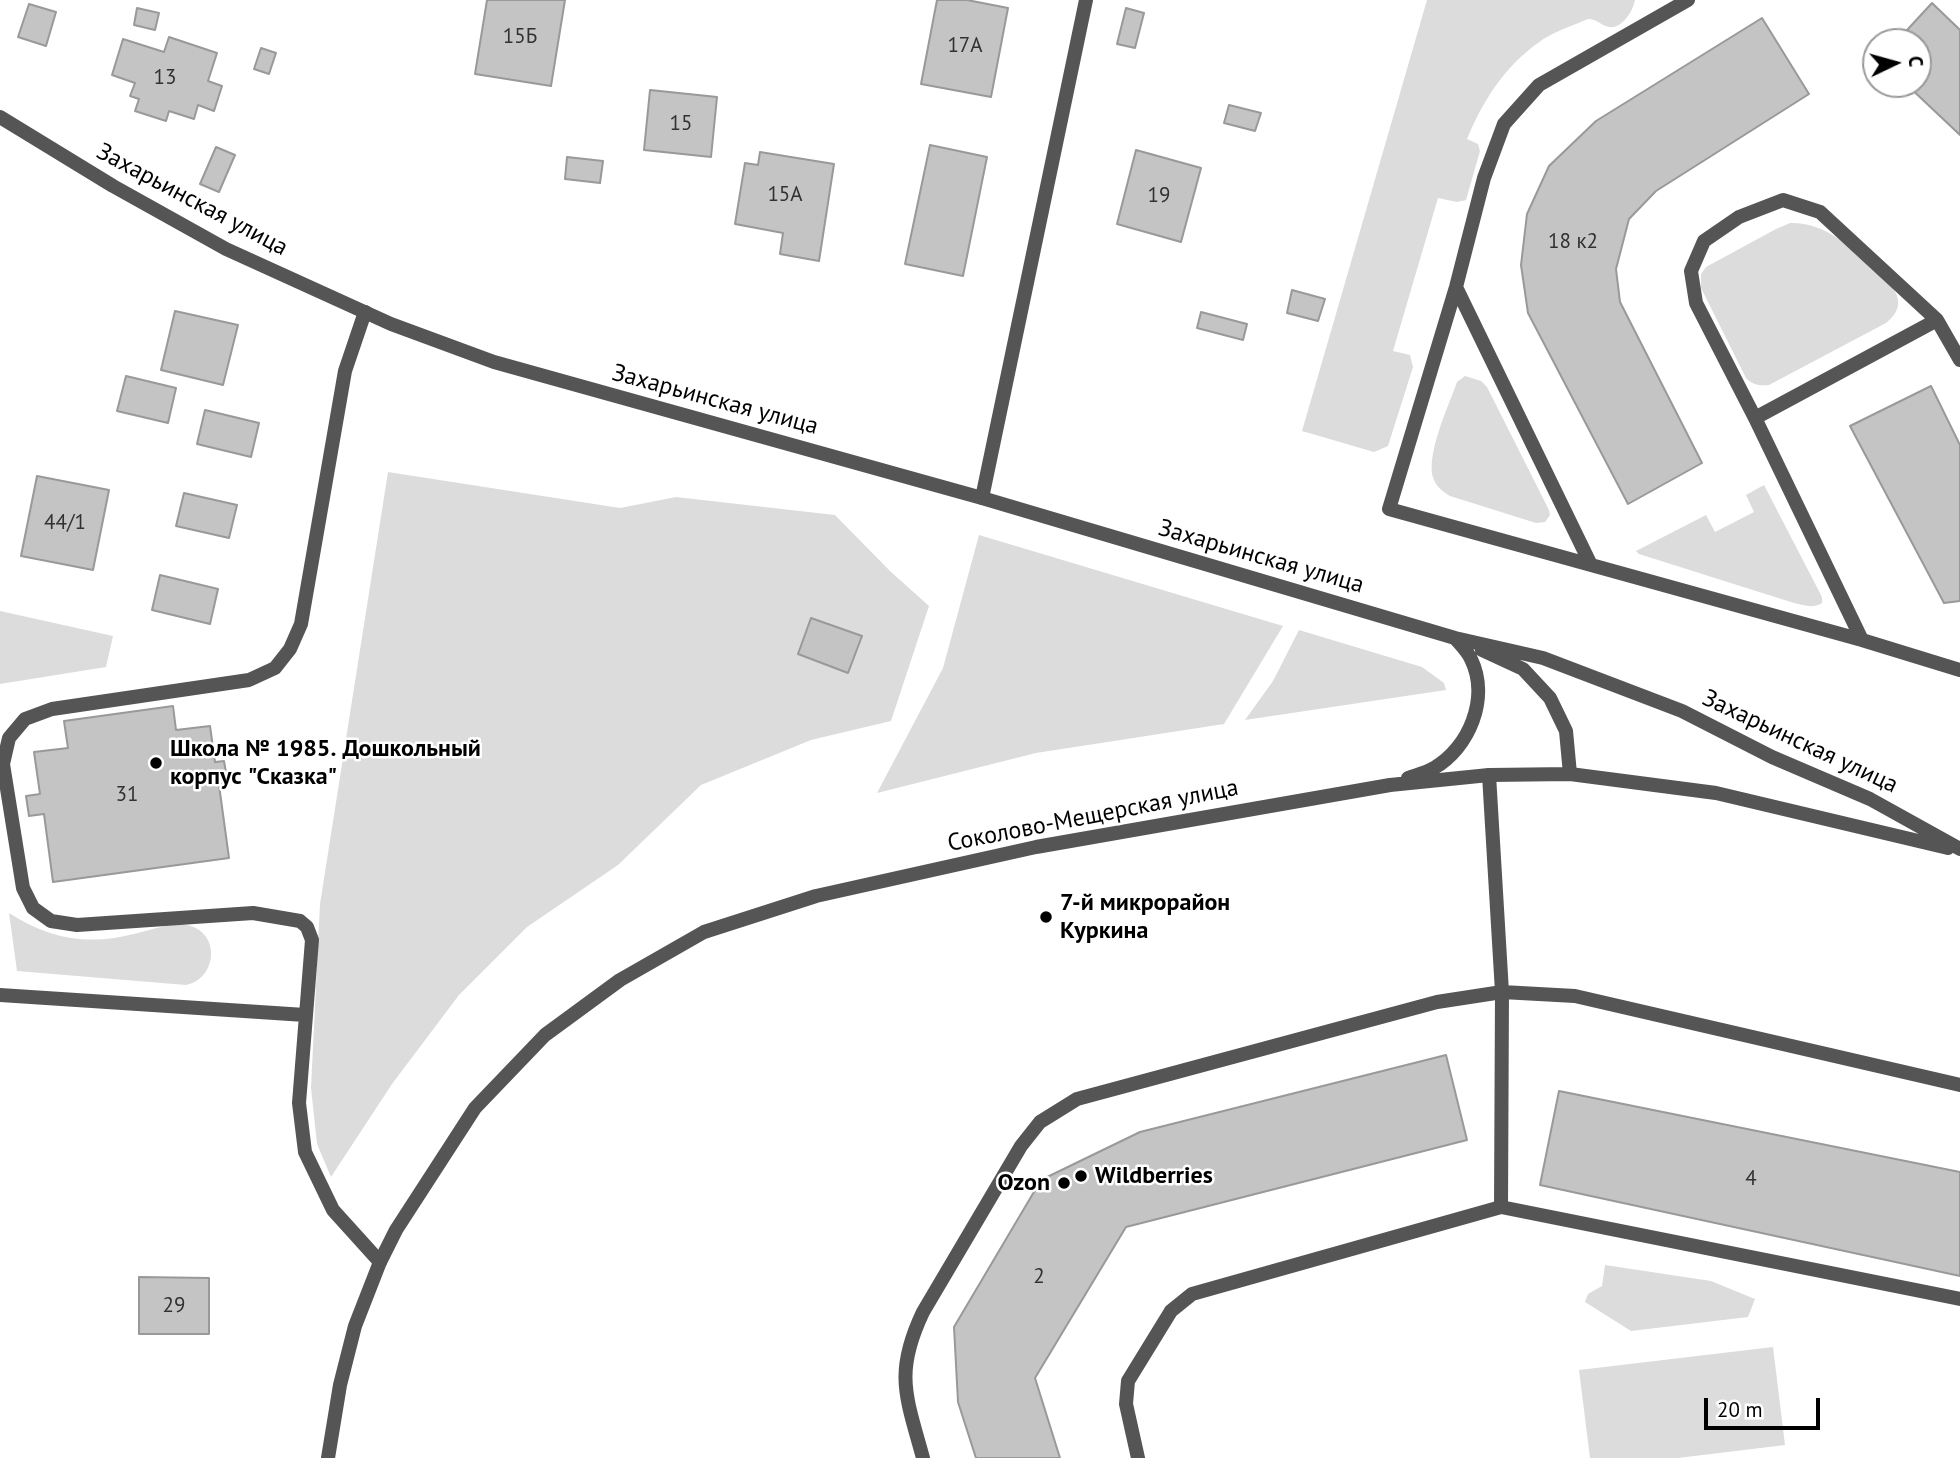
<!DOCTYPE html>
<meta charset="utf-8">
<style>
body{margin:0}
#map{position:relative;width:1960px;height:1458px;overflow:hidden;background:#fff;font-family:"PT Sans",sans-serif}
canvas{display:block}
.north{position:absolute;left:1862px;top:28px;width:70px;height:70px;box-sizing:border-box;background:#fff;border:2px solid #999;border-radius:50%;rotate:85deg;font-size:19px;font-weight:700;line-height:28px;text-align:center;color:#000}
.north::after{content:'';display:block;margin:auto;width:24px;height:32px;background:#000;clip-path:polygon(50% 0,100% 100%,50% 72%,0 100%)}
.scale{position:absolute;left:1704px;top:1398px;width:116px;height:32px;box-sizing:border-box;border:4px solid #000;border-top:0;padding-left:9px;font-size:21px;line-height:24px;white-space:nowrap;color:#000;-webkit-text-stroke:5px #fff;paint-order:stroke}
</style>
<div id="map">
<canvas width="1960" height="1458"></canvas>
<div class="north">С</div>
<div class="scale">20 m</div>
</div>
<script>
const context = document.querySelector('canvas').getContext('2d');
context.lineJoin = 'round';
function fill(path, color) {
  context.fillStyle = color;
  context.fill(path, 'evenodd');
}
function stroke(path, color, width, dash) {
  context.strokeStyle = color;
  context.lineWidth = width;
  context.lineCap = dash ? 'butt' : 'round';
  context.setLineDash(dash || []);
  context.stroke(path);
}
function drawText(font, color, halo, rows, align = 'center') {
  context.font = font + ' "PT Sans",sans-serif';
  context.lineWidth = 5;
  context.setLineDash([]);
  context.textBaseline = 'middle';
  context.strokeStyle = halo;
  context.fillStyle = color;
  for (const [text, x, y, turn = 0] of rows) {
    context.save();
    context.translate(x, y);
    context.rotate((+turn || 0) * Math.PI / 180);
    context.textAlign = isNaN(turn) ? turn : align;
    if (halo) context.strokeText(text, 0, 0);
    context.fillText(text, 0, 0);
    context.restore();
  }
}
fill(new Path2D(`
 M 1427,0 L 1635,0 C 1633,11 1622,29 1609,27 C 1600,25 1597,19 1588,19 C 1572,26 1552,32 1538,43 C 1504,67 1483,101 1467,139 L 1478,144 L 1480,151 L 1466,200 L 1457,202 L 1438,198 L 1393,351 L 1410,355 L 1413,367 L 1388,446 L 1374,452 L 1302,431 Z
 M 1790,223 C 1832,221 1863,260 1891,286 C 1903,300 1899,313 1886,323 L 1769,385 C 1759,386 1753,385 1746,378 L 1701,288 L 1701,274 L 1706,267 L 1776,229 Z
 M 1465,376 L 1481,381 L 1487,387 L 1549,510 L 1550,515 L 1545,522 L 1536,523 L 1450,496 C 1444,492 1437,488 1434,480 C 1424,458 1449,405 1457,382 Z
 M 388,472 L 620,508 L 676,497 L 835,515 L 890,571 L 929,606 L 891,721 L 811,740 L 701,785 L 618,865 L 527,927 L 459,995 L 392,1084 L 331,1177 L 317,1144 L 311,1088 L 320,904 Z
 M 1764,485 L 1822,597 L 1822,603 C 1813,609 1803,605 1794,603 L 1639,554 L 1636,551 L 1706,515 L 1715,532 L 1754,512 L 1746,495 Z
 M 979,535 L 1283,626 L 1224,724 L 1036,753 L 877,793 L 943,668 Z
 M 0,611 L 113,636 L 106,667 L 0,684 Z
 M 1299,630 L 1422,667 L 1444,683 L 1446,690 L 1245,720 L 1273,681 Z
 M 9,913 C 51,940 90,946 138,933 C 154,929 174,921 191,926 C 221,936 216,979 186,985 L 17,971 Z
 M 1605,1265 L 1711,1281 L 1755,1299 L 1748,1317 L 1631,1331 L 1585,1302 L 1588,1294 L 1602,1286 Z
 M 1773,1347 L 1785,1445 L 1678,1458 L 1590,1458 L 1579,1370 Z`), '#dcdcdc');
const building = new Path2D(`
 M 487,0 L 565,0 L 551,86 L 475,74 Z
 M 937,0 L 967,0 L 1008,8 L 991,97 L 921,84 Z
 M 1932,3 L 1960,30 L 1960,135 L 1906,84 L 1918,84 L 1918,42 L 1896,42 Z
 M 29,4 L 56,12 L 46,46 L 18,37 Z
 M 137,8 L 159,13 L 155,30 L 134,25 Z
 M 1126,8 L 1144,13 L 1135,48 L 1117,44 Z
 M 1762,18 L 1809,94 L 1656,191 L 1629,219 L 1616,269 L 1620,302 L 1702,463 L 1628,504 L 1528,313 L 1521,265 L 1527,214 L 1549,166 L 1596,121 Z
 M 169,37 L 217,53 L 208,81 L 222,86 L 214,111 L 198,105 L 194,119 L 169,111 L 166,121 L 135,111 L 139,99 L 130,96 L 135,83 L 112,75 L 123,39 L 164,52 Z
 M 261,48 L 276,53 L 269,74 L 254,69 Z
 M 650,90 L 717,97 L 711,157 L 644,150 Z
 M 1229,105 L 1261,113 L 1255,131 L 1224,123 Z
 M 930,145 L 987,157 L 963,276 L 905,264 Z
 M 216,147 L 235,155 L 219,192 L 200,184 Z
 M 1136,150 L 1201,168 L 1181,242 L 1117,224 Z
 M 760,152 L 834,164 L 819,261 L 780,254 L 783,233 L 735,224 L 745,163 L 758,165 Z
 M 567,157 L 603,161 L 600,183 L 565,179 Z
 M 1292,290 L 1325,299 L 1318,321 L 1287,313 Z
 M 175,311 L 238,325 L 223,385 L 161,370 Z
 M 1201,312 L 1247,324 L 1243,340 L 1197,328 Z
 M 126,376 L 176,388 L 168,423 L 117,411 Z
 M 1931,386 L 1960,445 L 1960,601 L 1944,603 L 1850,426 Z
 M 205,410 L 259,423 L 251,457 L 197,444 Z
 M 37,476 L 109,490 L 93,570 L 21,556 Z
 M 184,493 L 237,505 L 229,538 L 176,526 Z
 M 160,575 L 218,589 L 210,624 L 152,610 Z
 M 811,618 L 862,636 L 848,673 L 798,654 Z
 M 173,706 L 176,730 L 210,726 L 215,762 L 224,761 L 228,784 L 219,785 L 229,858 L 53,882 L 44,814 L 29,816 L 26,796 L 40,794 L 34,752 L 68,748 L 64,721 Z
 M 1446,1055 L 1467,1140 L 1126,1227 L 1035,1378 L 1060,1458 L 976,1458 L 958,1402 L 954,1327 L 1041,1180 L 1140,1132 Z
 M 1559,1091 L 1960,1172 L 1960,1276 L 1540,1185 Z
 M 139,1277 L 209,1278 L 209,1334 L 139,1334 Z`);
fill(building, '#c4c4c4');
stroke(building, '#999', 2);
stroke(new Path2D(`
 M 1688,0 L 1539,85 L 1504,124 L 1484,178 L 1456,287 L 1389,509 L 1862,640 L 1960,670
 M 1456,287 L 1591,565
 M 365,312 L 345,371 L 301,624 L 290,649 L 275,668 L 249,680 L 52,709 L 25,719 L 9,738 L 3,764 L 23,888 L 33,908 L 51,921 L 77,925 L 253,913 L 300,921 L 307,927 L 312,940 L 299,1103 L 305,1152 L 333,1210 L 380,1262
 M 1755,418 L 1937,320
 M 982,498 L 1086,0
 M 1862,640 L 1755,418 L 1696,303 L 1691,271 L 1704,241 L 1739,217 L 1783,200 L 1820,212 L 1937,320 L 1960,360
 M 1489,775 L 1502,992 L 1501,1207
 M 0,995 L 305,1015
 M 923,1458 C 906,1396 894,1373 923,1312 L 1021,1146 L 1040,1122 L 1077,1099 L 1437,1002 L 1502,992 L 1575,996 L 1960,1085
 M 1138,1458 L 1126,1404 L 1128,1381 L 1171,1311 L 1192,1294 L 1501,1207 L 1960,1299`), '#555', 14);
stroke(new Path2D(`
 M 0,117 L 113,186 L 226,249 L 391,324 L 494,362 L 982,498 L 1455,638 L 1543,658 L 1682,711 L 1772,757 L 1870,799 L 1960,849
 M 1482,650 L 1523,669 L 1550,698 L 1566,731 L 1570,774
 M 1408,778 C 1416,775 1426,773 1434,768 C 1469,748 1490,698 1471,659 C 1468,652 1460,644 1455,638
 M 328,1458 L 340,1385 L 355,1326 L 380,1262 L 396,1230 L 475,1108 L 545,1035 L 620,980 L 704,932 L 816,896 L 1036,847 L 1390,785 L 1489,775 L 1570,774 L 1716,793 L 1948,848`), '#555', 14);
for (const [x, y, r, color] of [
 [156,763,7,"#000"],
 [1046,917,7,"#000"],
 [1081,1176,7,"#000"],
 [1064,1183,7,"#000"]
]) {
  const dot = new Path2D();
  dot.arc(x, y, r, 0, 2 * Math.PI);
  context.fillStyle = color;
  context.fill(dot);
  stroke(dot, '#fff', 2.5);
}
drawText('21px', '#313131', null, [
 ["15Б",520,37],
 ["17А",965,46],
 ["13",165,78],
 ["15",681,124],
 ["15А",785,195],
 ["19",1159,196],
 ["18 к2",1573,242],
 ["44/1",65,523],
 ["31",127,795],
 ["4",1751,1179],
 ["2",1039,1277],
 ["29",174,1306]
]);
drawText('24px', '#000', '#fff', [
 ["Захарьинская улица",192,200,28],
 ["Захарьинская улица",715,400,15],
 ["Захарьинская улица",1261,557,16],
 ["Захарьинская улица",1800,742,25],
 ["Соколово-Мещерская улица",1093,816,-11]
]);
drawText('bold 24px', '#000', '#fff', [
 ["Школа № 1985. Дошкольный",170,749],
 ["корпус \"Сказка\"",170,777],
 ["7-й микрорайон",1060,903],
 ["Куркина",1060,931],
 ["Wildberries",1095,1176],
 ["Ozon",1050,1183,"right"]
], 'left');
</script>
